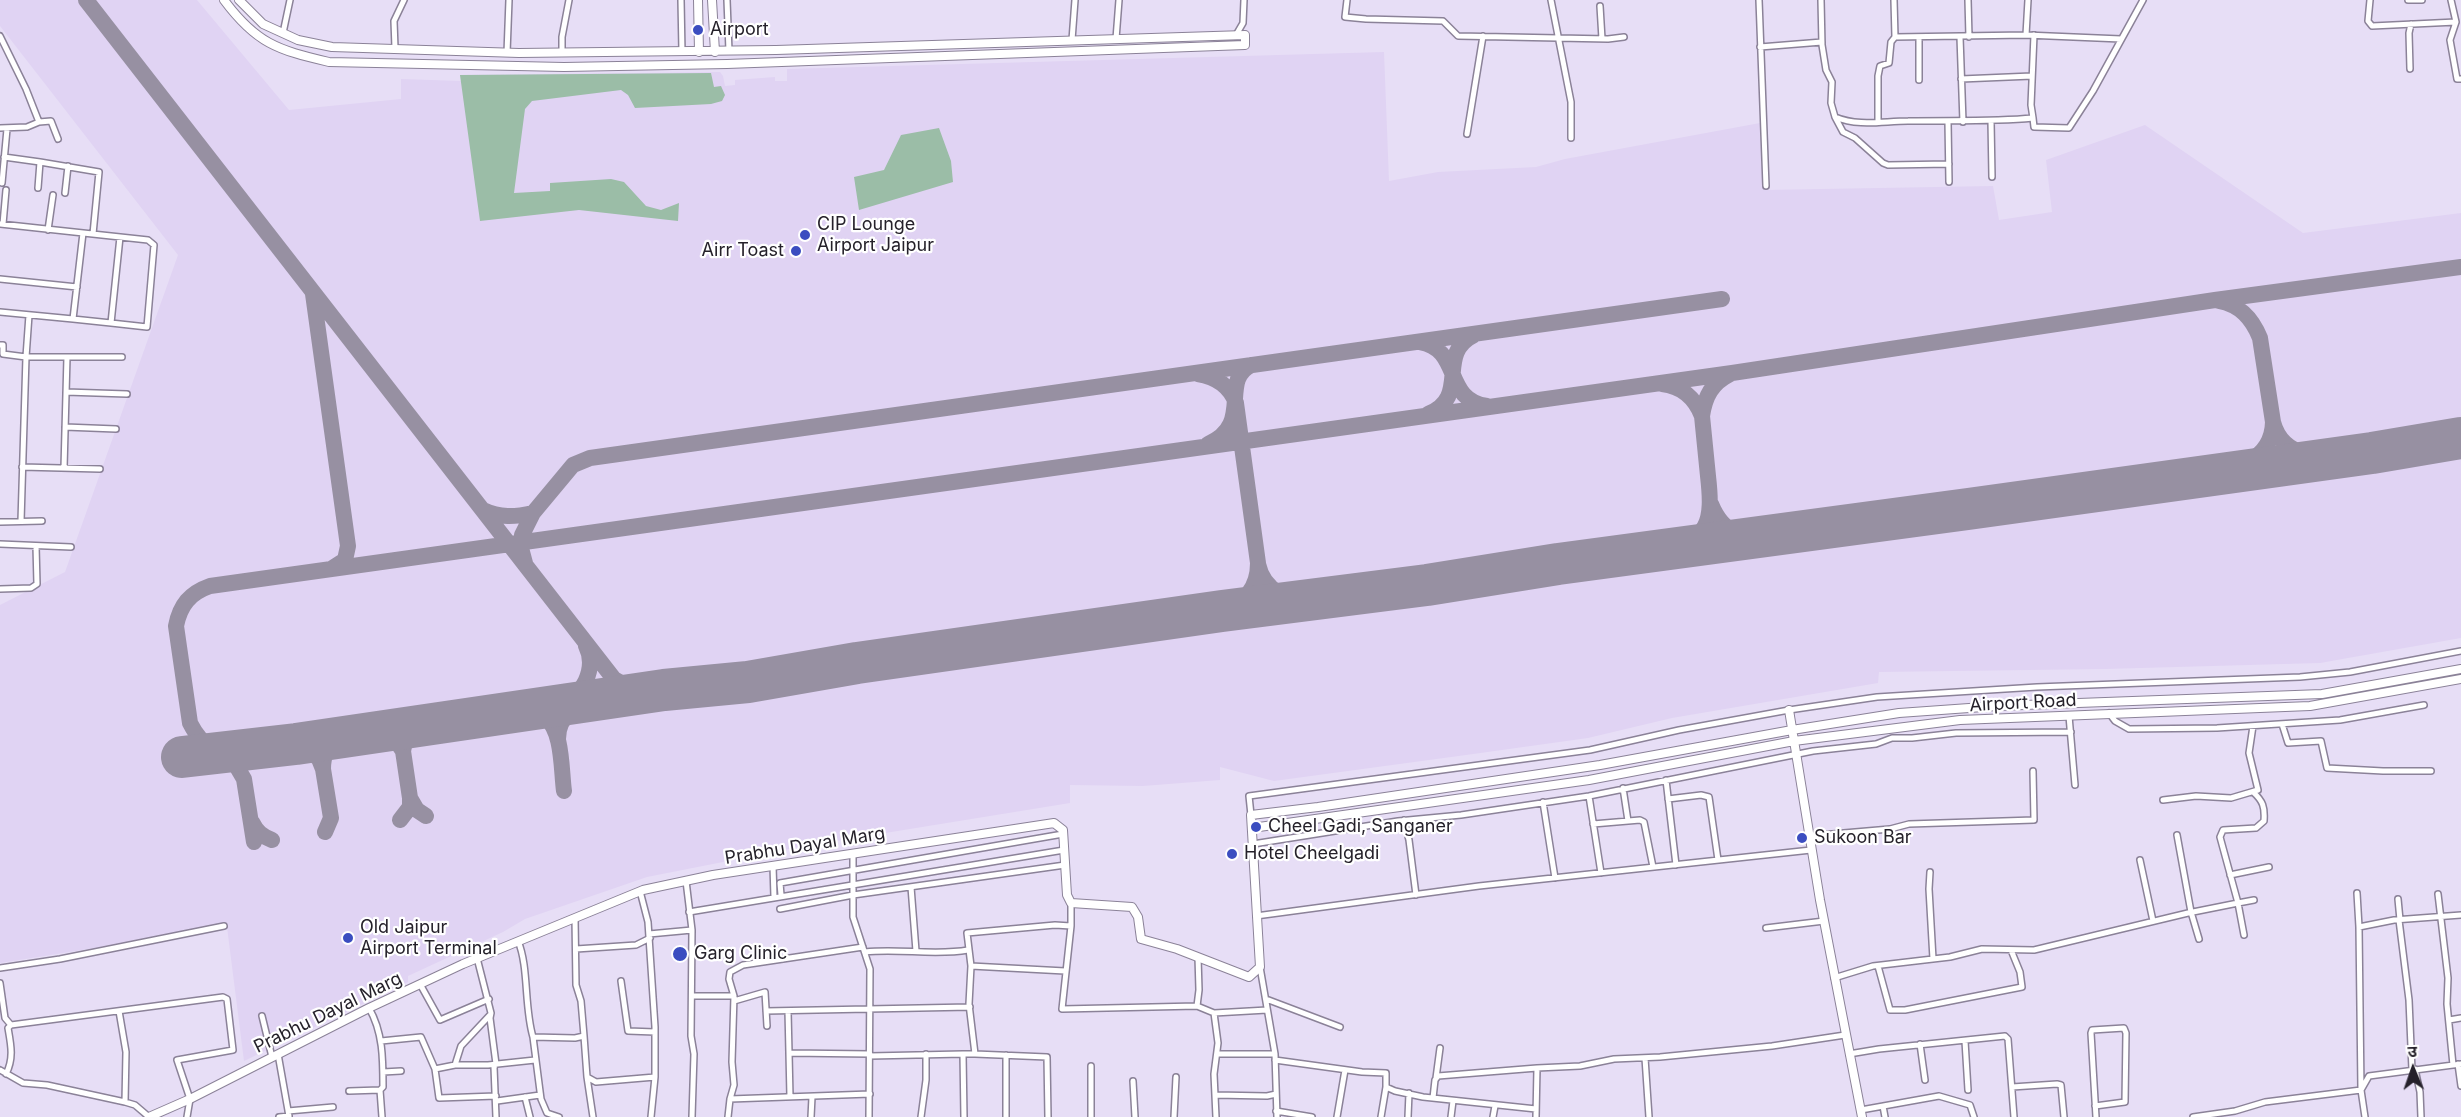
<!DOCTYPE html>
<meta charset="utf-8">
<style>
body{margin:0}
#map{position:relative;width:2461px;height:1117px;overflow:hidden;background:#e7def6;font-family:Inter,"Noto Sans Devanagari",sans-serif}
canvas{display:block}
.north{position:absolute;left:2383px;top:1039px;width:60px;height:60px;-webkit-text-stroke:4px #fff;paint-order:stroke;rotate:358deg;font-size:16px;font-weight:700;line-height:24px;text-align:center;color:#25212a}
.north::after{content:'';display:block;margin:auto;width:21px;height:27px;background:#25212a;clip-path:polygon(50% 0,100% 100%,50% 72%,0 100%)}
</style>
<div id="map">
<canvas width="2461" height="1117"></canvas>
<div class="north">उ</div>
</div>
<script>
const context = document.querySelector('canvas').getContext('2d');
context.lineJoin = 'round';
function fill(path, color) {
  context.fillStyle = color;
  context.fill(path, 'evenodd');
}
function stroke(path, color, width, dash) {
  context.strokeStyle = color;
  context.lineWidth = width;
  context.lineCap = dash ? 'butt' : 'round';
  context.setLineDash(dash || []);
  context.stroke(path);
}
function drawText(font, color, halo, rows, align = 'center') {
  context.font = font + ' Inter,sans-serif';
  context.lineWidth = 4.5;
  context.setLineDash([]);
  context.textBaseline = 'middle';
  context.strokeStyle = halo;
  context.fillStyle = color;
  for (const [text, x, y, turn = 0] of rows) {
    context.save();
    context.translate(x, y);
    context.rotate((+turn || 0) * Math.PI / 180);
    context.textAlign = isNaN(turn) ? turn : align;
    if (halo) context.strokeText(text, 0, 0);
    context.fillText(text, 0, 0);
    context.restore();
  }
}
fill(new Path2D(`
 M 0,0 L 197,0 L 289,110 L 401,99 L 401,79 L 461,81 L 460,75 L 720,72 L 723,76 L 725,86 L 735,85 L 735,80 L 775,77 L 775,81 L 787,81 L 787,69 L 1384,52 L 1389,181 L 1438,172 L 1536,167 L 1565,159 L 1760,123 L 1764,190 L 1993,186 L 1999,220 L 2052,212 L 2046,160 L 2145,125 L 2303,233 L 2461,213 L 2461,638 L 2320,663 L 2105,669 L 1879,672 L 1878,683 L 1672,718 L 1588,738 L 1466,755 L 1274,781 L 1220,767 L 1220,780 L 1143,786 L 1070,785 L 1070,803 L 799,847 L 647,877 L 525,919 L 503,932 L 408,976 L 408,982 L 244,1061 L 227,927 L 0,963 L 0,605 L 65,572 L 178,255 L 0,26 Z`), '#e0d3f3');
fill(new Path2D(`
 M 711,73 L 714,87 L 721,86 L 725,95 L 722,101 L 711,104 L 635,108 L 628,95 L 621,90 L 532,101 L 525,109 L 514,193 L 550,191 L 550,183 L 611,179 L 624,182 L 646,206 L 661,210 L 679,203 L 678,221 L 579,210 L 480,221 L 460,75 Z
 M 939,128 L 951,161 L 953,182 L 859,210 L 854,177 L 884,170 L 901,135 Z`), '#9bbda7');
stroke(new Path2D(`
 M 86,0 L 614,679 L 635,691 L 664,690
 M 313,294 L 348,546 L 345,560 L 331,569
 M 1420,342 C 1462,349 1443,400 1487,406
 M 1198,374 C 1216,377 1230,386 1236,403 L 1258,563 C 1258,589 1244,603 1222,611
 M 1662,384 C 1681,386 1695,398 1702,416 C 1704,436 1706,456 1708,476 C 1713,520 1710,540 1663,551
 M 1428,414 C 1471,397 1435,354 1474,335
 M 1702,416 C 1705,396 1712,383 1730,374
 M 2273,422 C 2285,467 2336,455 2372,453
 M 1208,444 C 1254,424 1219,381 1251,365
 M 2189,477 C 2224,470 2272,467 2273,422 L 2260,338 C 2252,318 2240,305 2219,301
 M 1711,504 C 1726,541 1749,537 1784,534
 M 483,510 C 500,518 515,517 533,513
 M 525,563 L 521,548 L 522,535 L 533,513 L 573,465 L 590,458 L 1722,299
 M 1258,564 C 1264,592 1289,602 1315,600
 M 542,708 C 548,707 555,707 560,705 C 583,697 597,668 586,646
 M 522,710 C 530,711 538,712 545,717 C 563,731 561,769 564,791
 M 379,730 L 394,738 L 403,751 L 410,798 L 410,807 L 400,820
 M 558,739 C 558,710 583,705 607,699
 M 296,744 L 313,753 L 319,759 L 323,769 L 331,818 L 325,832
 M 248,750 C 219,753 204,751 190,723 L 176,626 C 180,605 190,593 210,586 L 1732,373 L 2215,300 L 2461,267
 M 403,751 L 406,737 L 413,727
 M 216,753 L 234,762 L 244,779 L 254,842
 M 323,769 C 323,754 328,747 338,736
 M 410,798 L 417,810 L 426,816
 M 252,822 C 257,832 262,836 272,840`), '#9790a2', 16);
stroke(new Path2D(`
 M 182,757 L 296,744 L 664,690 L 748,682 L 857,663 L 1222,611 L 1427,585 L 1558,564 L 1968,509 L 2372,453 L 2461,438`), '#9790a2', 42);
const street = new Path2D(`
 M 681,0 L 682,52
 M 727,0 L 729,51
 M 1347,0 L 1345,17 L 1366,19 L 1443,21 L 1458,36 L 1608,39 L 1624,37
 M 1551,0 L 1571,102 L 1571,138
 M 1759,0 L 1766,186
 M 1821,0 L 1822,45 L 1826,70 L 1832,82 L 1831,103 L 1835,117 C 1859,127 1883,121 1908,121 C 1950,120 1991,122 2033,118 L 2034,127 L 2069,128 L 2093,91 L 2143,0
 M 1894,0 L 1895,37
 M 1968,0 L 1969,37
 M 2370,0 L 2368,21 L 2372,26 L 2456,22
 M 2408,0 L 2422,0
 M 2451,0 L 2456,22 L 2450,40 L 2457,79 L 2461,79
 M 1600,6 L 1602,39
 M 283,33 L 290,0
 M 1236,35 L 1243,23 L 1244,0
 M 2026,35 L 2028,0
 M 0,36 L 26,89 L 39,122 L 27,127 L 0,128
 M 1960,37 L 1963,122
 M 1919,38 L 1919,80
 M 1116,39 L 1119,0
 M 1072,40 L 1075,0
 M 1760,47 L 1822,42
 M 395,48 L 394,21 L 404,0
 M 507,53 L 509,0
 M 562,53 L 562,37 L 569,0
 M 2410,69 L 2409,33 L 2411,24
 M 1961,79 L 2032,76
 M 1835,117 L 1843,132 L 1855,138 L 1883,163 L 1888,165 L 1949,164
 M 2033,118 L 2031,105 L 2034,35
 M 1991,121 L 1992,177
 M 39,122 L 51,121 L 58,139
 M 1878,122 L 1878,76 L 1880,66 L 1889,63 L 1891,42 L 1895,37 L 2026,35 L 2121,39
 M 1948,122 L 1949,182
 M 1467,134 L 1483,36
 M 4,157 L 40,162 L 38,188
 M 40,162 L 99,172 L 93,234
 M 2,183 L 7,129
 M 65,193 L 68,166
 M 0,224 L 148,240 L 154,245 L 147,327 L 111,323 L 120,237
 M 3,224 L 6,190
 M 48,230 L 53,195
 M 83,233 L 73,319 L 111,323
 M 0,279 L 77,287
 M 0,312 L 73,319
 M 29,315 L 26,357 L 122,357
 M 0,345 L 3,345 L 3,354 L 26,357 L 21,521
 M 66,392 L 127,394
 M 65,427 L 116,429
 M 22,467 L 100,469
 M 64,468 L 67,357
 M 0,522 L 42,521
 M 0,544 L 71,547
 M 0,589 L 31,588 L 37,584 L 36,546
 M 2109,713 L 2115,721 L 2129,729 L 2217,728 L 2340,720 L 2424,705
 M 2069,716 L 2075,785
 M 2282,724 L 2288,743 L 2321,741 L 2327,768 L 2383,771 L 2431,771
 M 1666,780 L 1676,865
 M 1623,788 L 1628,821
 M 2253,792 C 2263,801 2265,807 2264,821 L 2256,828 L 2223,830 L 2220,837 L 2238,903 L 2254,900
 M 1589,796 L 1601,873
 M 1668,799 L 1701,795 L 1709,797 L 1718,860
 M 2163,800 L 2196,796 L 2231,798 L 2258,790 L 2249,753 L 2253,726
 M 1543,802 L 1555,878
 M 1251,815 L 1249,796 L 1590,750 L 1679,730 L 1789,710 L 1877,697 L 2037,687 L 2300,677 L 2350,672 L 2461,651
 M 1404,820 L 1409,840 L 1416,895
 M 1593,824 L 1640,820 L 1644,822 L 1653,867
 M 2177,835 L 2191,912 L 2199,939
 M 1809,836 L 1890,829 L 1909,824 L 2034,820 L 2033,771
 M 1253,844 L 1398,821 L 1461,815 L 1589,796 L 1813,751 L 1876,744 L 1892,738 L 1912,738 L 1956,733 L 2071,732
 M 853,854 L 853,917 L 870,969 L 869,1117
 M 2140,860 L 2153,921
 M 773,866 L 774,897
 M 1930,872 L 1929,889 L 1933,959
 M 2230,875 L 2269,867
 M 686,881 L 692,930 L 691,1036 L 694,1054 L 692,1117
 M 911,887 L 916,951
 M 640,891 L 648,922 L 655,1027 L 655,1077
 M 2357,893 L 2359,927
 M 2438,894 L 2448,978 L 2447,1004 L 2453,1065
 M 781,895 L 780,883 L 1063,834
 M 2398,899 L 2400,920
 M 780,909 L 853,895 L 1065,865
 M 689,912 L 1064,850
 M 1256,916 L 1479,886 L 1811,850
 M 2399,920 L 2409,1000 L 2412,1070
 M 1071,926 L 1062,1009 L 1197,1006
 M 1766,928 L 1824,921
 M 649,934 L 692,930
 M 518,941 C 529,967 524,1007 533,1037
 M 576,949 L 636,945 L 650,938
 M 865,952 C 899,948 934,956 968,950
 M 1198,957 L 1199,990 L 1197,1006 L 1214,1013 L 1267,1010
 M 477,958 L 491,1013 L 490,1018 L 496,1064 L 494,1067 L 496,1117
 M 971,966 L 1065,971
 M 1878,966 L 1890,1010 L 1905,1010 L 2022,987 L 2020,972 L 2011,950
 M 1260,967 L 1275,1054 L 1277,1117
 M 0,968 L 60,959 L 224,926
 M 1834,978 L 1873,966 L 1950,957 L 1982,949 L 2034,950 L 2188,913 L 2238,903 L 2244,935
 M 621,981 L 628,1031 L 655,1032
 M 0,983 L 5,1018 L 11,1025
 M 420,984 L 440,1020 L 489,999
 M 692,996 L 734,996
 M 1266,999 L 1340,1027
 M 734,1001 L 765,992 L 767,1026
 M 369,1008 C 383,1032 383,1059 383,1087 L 380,1090 L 382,1117
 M 119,1011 L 126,1052 L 125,1102
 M 766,1011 L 970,1007
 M 788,1011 L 789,1053 L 870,1054
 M 1214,1013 L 1218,1043 L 1214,1074 L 1216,1117
 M 262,1016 L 272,1057
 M 2449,1020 L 2461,1018
 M 584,1036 L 587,1077 L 596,1082 L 655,1077 L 651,1117
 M 381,1041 L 421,1037 L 435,1069 L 439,1098 L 496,1096
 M 1965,1041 L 1968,1090
 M 1920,1044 L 1925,1080
 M 789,1053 L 790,1097
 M 278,1054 L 289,1116 L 279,1117
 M 975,1054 L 969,1004 L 971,966 L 967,933 L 1055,925 L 1071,926 L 1071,903
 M 1217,1054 L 1275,1054
 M 1849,1054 L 1879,1049 L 2005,1036 L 2008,1039 L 2014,1117
 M 1006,1055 L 1006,1117
 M 870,1056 L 963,1054
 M 1645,1058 L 1649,1117
 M 1275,1060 L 1362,1072 L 1386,1073 L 1386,1087 L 1381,1117
 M 2458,1064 L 2461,1086
 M 455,1065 L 488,1065 L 535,1060
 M 435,1069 L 455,1065 L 461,1046 L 490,1015
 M 2415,1069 L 2420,1092 L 2421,1117
 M 0,1070 L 23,1083 L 47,1085 L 125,1102 L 135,1105 L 149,1117
 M 383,1072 L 401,1071
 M 6,1074 C 14,1058 11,1045 8,1028 L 11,1025 L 223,997 L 227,999 L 233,1050 L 177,1060 L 190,1099 L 187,1117
 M 587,1077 L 593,1117
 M 1436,1078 L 1440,1048
 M 1133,1081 L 1135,1117
 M 1386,1087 L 1395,1091 L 1423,1097 L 1536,1109
 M 2012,1087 L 2057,1084 L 2061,1085 L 2064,1117
 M 349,1091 L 380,1090
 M 1215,1095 L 1267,1096 L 1276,1094
 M 525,1097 L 530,1117
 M 1433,1098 L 1435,1080 L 1438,1076 L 1537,1068
 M 730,1099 L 734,1085 L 732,1062 L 734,996 L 729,979 L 730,972 L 743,965 L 863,947
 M 497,1101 L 540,1095
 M 1883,1106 L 1885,1117
 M 2095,1106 L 2125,1102 L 2126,1033 L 2124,1028 L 2092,1030 L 2091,1033 L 2096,1117
 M 1861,1110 L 1939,1096 L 1970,1105 L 1974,1117
 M 288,1111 L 333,1107
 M 1276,1111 L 1312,1117
 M 559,1117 L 547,1113 L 541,1099 L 533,1037 L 575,1038 L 584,1036 L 581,1001 L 576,985 L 575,918
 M 728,1117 L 730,1099 L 870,1094
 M 811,1117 L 812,1097
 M 921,1117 L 926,1080 L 926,1054
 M 964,1117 L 963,1054 L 975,1054 L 1047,1057 L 1048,1117
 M 1091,1117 L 1091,1066
 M 1174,1117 L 1176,1077
 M 1337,1117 L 1345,1070
 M 1408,1117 L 1409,1093
 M 1451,1117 L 1453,1101
 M 1493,1117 L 1495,1106
 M 1536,1117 L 1537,1068 L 1580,1066 L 1614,1059 L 1660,1057 L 1772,1046 L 1845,1035
 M 2193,1117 L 2235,1111 L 2265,1102 L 2361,1090 L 2369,1076 L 2461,1064
 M 2365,1117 L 2361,1090 L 2359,927 L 2394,920 L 2461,915`);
const secondary = new Path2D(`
 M 224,0 C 256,43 277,50 329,62 L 564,67 L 727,64 L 1245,45 L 1245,35 L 776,50 L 519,53 L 332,47 L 298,40 L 263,24 L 239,0
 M 698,0 L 699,52
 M 712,0 L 715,52
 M 1789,710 L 1820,900 L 1862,1117
 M 1252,828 L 1589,780 L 1794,741 L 1960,720 L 2310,706 L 2461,679
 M 149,1117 L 190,1099 L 369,1008 L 463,964 L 643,890 L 713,875 L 1054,823 L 1063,830 L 1067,895 L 1071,903 L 1132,907 L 1138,917 L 1141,939 L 1177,949 L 1249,977 L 1260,967 L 1251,815 L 1318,807 L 1600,765 L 1792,730 L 1899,713 L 1997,706 L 2322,694 L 2461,669`);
stroke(street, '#8b8298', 8);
stroke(secondary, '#8b8298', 10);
stroke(street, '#fff', 5);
stroke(secondary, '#fff', 8);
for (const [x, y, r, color] of [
 [698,30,6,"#3b4dc0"],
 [805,235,6,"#3b4dc0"],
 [796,251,6,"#3b4dc0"],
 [1256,827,6,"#3b4dc0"],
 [1802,838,6,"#3b4dc0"],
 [1232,854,6,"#3b4dc0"],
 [348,938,6,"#3b4dc0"],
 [680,954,8,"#3b4dc0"]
]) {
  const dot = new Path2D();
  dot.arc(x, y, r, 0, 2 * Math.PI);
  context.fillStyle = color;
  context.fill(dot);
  stroke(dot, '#fff', 2);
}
drawText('18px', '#25212a', '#fff', [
 ["Airport",710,30],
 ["CIP Lounge",817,225],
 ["Airport Jaipur",817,246],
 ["Airr Toast",784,251,"right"],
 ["Cheel Gadi, Sanganer",1268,827],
 ["Sukoon Bar",1814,838],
 ["Hotel Cheelgadi",1244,854],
 ["Old Jaipur",360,928],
 ["Airport Terminal",360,949],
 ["Garg Clinic",694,954]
], 'left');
drawText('18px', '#25212a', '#fff', [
 ["Airport Road",2023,703,-3],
 ["Prabhu Dayal Marg",805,846,-9],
 ["Prabhu Dayal Marg",328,1013,-26]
]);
</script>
